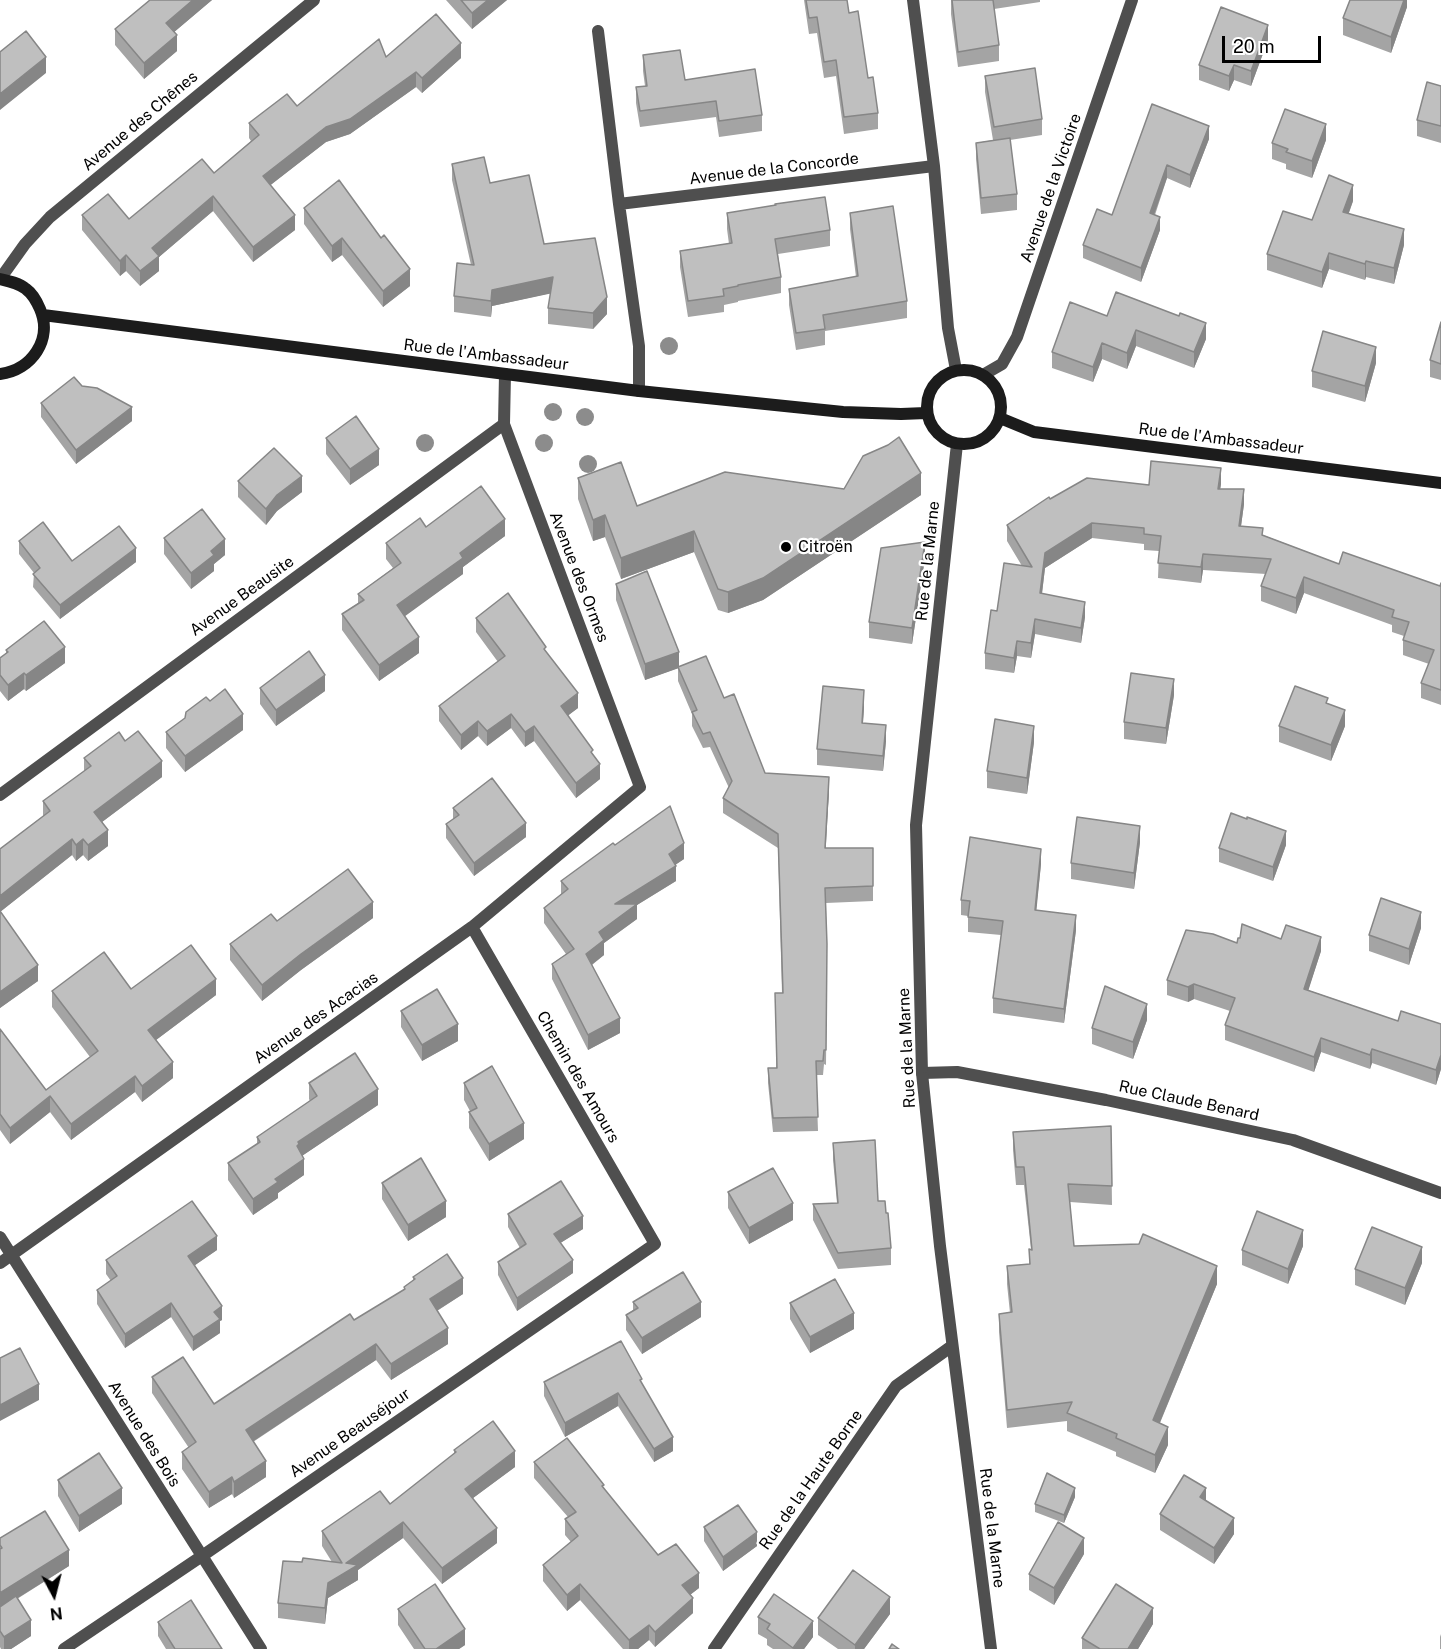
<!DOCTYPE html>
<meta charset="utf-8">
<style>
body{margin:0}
#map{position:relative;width:1441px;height:1649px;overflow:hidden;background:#fff;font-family:"Public Sans",sans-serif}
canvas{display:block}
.north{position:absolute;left:24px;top:1565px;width:60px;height:60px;-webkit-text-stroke:4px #fff;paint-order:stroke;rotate:173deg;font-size:16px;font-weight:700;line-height:24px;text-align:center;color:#000}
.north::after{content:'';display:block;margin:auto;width:21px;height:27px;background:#000;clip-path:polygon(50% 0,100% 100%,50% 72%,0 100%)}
.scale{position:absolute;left:1222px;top:36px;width:99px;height:27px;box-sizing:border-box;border:3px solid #000;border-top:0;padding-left:8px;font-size:18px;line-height:21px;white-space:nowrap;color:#000;-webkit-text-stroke:4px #fff;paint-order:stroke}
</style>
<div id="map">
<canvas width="1441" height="1649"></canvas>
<div class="north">N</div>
<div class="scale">20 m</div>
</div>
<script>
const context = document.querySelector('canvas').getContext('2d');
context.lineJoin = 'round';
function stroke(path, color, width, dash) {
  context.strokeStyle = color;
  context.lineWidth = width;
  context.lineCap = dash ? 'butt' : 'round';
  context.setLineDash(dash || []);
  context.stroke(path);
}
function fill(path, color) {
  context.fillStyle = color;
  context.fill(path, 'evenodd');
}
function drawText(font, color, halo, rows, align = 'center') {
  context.font = font + ' "Public Sans",sans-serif';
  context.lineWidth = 4.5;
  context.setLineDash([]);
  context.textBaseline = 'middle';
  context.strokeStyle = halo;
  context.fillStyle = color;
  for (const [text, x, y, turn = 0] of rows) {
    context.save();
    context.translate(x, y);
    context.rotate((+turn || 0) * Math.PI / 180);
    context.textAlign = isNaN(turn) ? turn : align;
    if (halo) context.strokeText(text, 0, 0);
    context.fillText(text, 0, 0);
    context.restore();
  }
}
stroke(new Path2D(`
 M 913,0 L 934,166 L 948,328 L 956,370
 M 598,31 L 619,204 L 639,346 L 639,391
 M 619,204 L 934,166
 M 0,279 L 25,244 L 50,217 L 314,0
 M 983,375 L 1002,364 L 1017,337 L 1132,0
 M 0,795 L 504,424
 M 922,1073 L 957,1072 L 1106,1100 L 1293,1140 L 1441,1193
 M 0,1237 L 261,1649
 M 0,1263 L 472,927 L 640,787 L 504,424 L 505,374
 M 64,1649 L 202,1556 L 655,1244 L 472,927
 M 714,1649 L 896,1386 L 952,1346`), '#4f4f4f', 12);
stroke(new Path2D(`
 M 957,444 L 916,825 L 922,1073 L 940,1246 L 991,1649`), '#4f4f4f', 12);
stroke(new Path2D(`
 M 0,279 C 9,281 19,283 26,289 C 33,294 37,302 40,309 C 53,339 32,370 0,374
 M 43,315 L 639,391 L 843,412 L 901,414 L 926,413
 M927 407a37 37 0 1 1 74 0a37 37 0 1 1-74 0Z
 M 1000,418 L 1034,432 L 1441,483`), '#1c1c1c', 12);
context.fillStyle = '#8c8c8c';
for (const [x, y] of [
 [669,346],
 [553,412],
 [585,417],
 [425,443],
 [544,443],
 [588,464]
]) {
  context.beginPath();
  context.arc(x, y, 9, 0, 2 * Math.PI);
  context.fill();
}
fill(new Path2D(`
 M 150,0 L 212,0 L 174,32 L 177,51 L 144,79 L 115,45 L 115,29 Z
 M 446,0 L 507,0 L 472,29 Z
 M 804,0 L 847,0 L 849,13 L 878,113 L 878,129 L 844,134 L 836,76 L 824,78 L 817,33 L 809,34 Z
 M 951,0 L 1040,0 L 1040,2 L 994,9 L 999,45 L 999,61 L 958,67 L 951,14 Z
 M 1407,0 L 1407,7 L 1391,53 L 1343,35 L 1343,18 Z
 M 1268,40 L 1251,86 L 1234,80 L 1229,91 L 1199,80 L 1199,65 Z
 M 643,55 L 685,80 L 762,115 L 762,131 L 719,137 L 716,117 L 640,127 L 636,103 L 636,87 L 645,86 L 643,71 Z
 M 386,57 L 461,58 L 422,93 L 416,87 L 350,134 L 326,142 L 270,185 L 295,230 L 253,262 L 213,211 L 159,257 L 159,271 L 140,286 L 126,271 L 120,276 L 82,230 L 82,215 L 129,219 L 214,173 L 251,141 L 249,138 L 249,123 L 297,106 Z
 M 985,76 L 1042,119 L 1042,135 L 1010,140 L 1017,194 L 1017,210 L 981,214 L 976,159 L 976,143 L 993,140 L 985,92 Z
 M 1441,86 L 1441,143 L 1417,136 L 1417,120 Z
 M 1152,104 L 1209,139 L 1190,188 L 1167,178 L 1155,215 L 1160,230 L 1141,282 L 1083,258 L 1083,245 L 1112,215 Z
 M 1326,140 L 1312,178 L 1286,169 L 1286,164 L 1272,159 L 1272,143 Z
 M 452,164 L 490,183 L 607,314 L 593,329 L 548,324 L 548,308 L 551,293 L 492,306 L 491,317 L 454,312 L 454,296 L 471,265 L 452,180 Z
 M 1353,201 L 1349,213 L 1404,245 L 1394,284 L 1366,277 L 1365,280 L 1329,269 L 1322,288 L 1267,270 L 1267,254 L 1312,220 Z
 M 304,208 L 410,286 L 383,307 L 342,255 L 332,262 L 304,224 Z
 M 727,213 L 830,230 L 830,246 L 778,254 L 781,277 L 781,293 L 738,301 L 738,302 L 724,305 L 724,312 L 688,317 L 680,267 L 680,251 L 729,244 L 727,229 Z
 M 850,213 L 907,301 L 907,318 L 825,331 L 825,345 L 796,350 L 789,305 L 789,289 L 856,277 L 850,229 Z
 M 1107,316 L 1206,339 L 1194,368 L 1136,346 L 1127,369 L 1102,359 L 1093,382 L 1052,368 L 1052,352 Z
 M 1441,322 L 1441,380 L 1430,377 L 1430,360 Z
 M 1376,363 L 1365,402 L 1312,387 L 1312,371 Z
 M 82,386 L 132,421 L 76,464 L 41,417 L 41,403 Z
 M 326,438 L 379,465 L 350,485 L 326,454 Z
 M 578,478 L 637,506 L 844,489 L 921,495 L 763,600 L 728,613 L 718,610 L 694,552 L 621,579 L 605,537 L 593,541 L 578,499 Z
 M 238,481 L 302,492 L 277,511 L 266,525 L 238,497 Z
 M 1221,484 L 1220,489 L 1244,504 L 1241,526 L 1263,535 L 1339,564 L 1440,586 L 1441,583 L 1441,705 L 1421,698 L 1421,683 L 1429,664 L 1403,655 L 1403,640 L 1404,636 L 1392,632 L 1392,625 L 1304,593 L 1296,614 L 1261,601 L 1261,586 L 1266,574 L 1203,570 L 1201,583 L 1158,578 L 1159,551 L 1144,550 L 1144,544 L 1092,538 L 1045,568 L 1042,594 L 1085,617 L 1081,643 L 1035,634 L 1031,658 L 1017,656 L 1014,673 L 985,669 L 985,653 L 997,611 L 1022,566 L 1007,541 L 1007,525 L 1050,499 L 1149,485 Z
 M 426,527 L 505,536 L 463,567 L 463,574 L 404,616 L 419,653 L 379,681 L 342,630 L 342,614 L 358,603 L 358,594 L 393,568 L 386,559 L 386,543 Z
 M 164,538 L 225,555 L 214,564 L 214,571 L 191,589 L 164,554 Z
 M 19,541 L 72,561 L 136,562 L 60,619 L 33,587 L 34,573 L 19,554 Z
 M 925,558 L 912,644 L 869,638 L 869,622 Z
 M 616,584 L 679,666 L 724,698 L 765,773 L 829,791 L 825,848 L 873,848 L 873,901 L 826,903 L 827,959 L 826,1065 L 824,1064 L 823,1075 L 816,1075 L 818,1131 L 773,1132 L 768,1083 L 768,1068 L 776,1068 L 782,993 L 778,848 L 723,813 L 723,798 L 729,788 L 710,747 L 703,748 L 692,726 L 692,714 L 678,681 L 678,668 L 645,680 L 616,600 Z
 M 476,618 L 546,652 L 578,708 L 568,715 L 593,756 L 600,779 L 576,798 L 534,741 L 525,747 L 511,728 L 487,746 L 478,736 L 461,750 L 439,721 L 439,706 L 498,662 L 476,632 Z
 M 6,650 L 65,663 L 26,691 L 24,689 L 8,701 L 0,691 L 0,658 L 6,653 Z
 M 260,688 L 325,691 L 276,726 L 260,704 Z
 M 1174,695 L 1166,744 L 1124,739 L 1124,722 Z
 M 1328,703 L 1345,726 L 1331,761 L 1279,742 L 1279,726 Z
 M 864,706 L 863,723 L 886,741 L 883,771 L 817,765 L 817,749 Z
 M 243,730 L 185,772 L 166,748 L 166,732 Z
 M 125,741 L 162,777 L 102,822 L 108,846 L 88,861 L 83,855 L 76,861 L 72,855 L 0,912 L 38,981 L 0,1008 L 0,849 L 43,816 L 43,801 L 84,771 L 84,758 Z
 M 1034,742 L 1027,794 L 987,788 L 987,771 Z
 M 453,808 L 526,837 L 474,876 L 446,838 L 446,824 L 453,819 Z
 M 1247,819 L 1286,845 L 1273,881 L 1219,862 L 1219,848 Z
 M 1140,842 L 1134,889 L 1071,879 L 1071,863 Z
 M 615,845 L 684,859 L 675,865 L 676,881 L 637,905 L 637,919 L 604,943 L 604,955 L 592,965 L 620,1033 L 588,1050 L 552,979 L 552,964 L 566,954 L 544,923 L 544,908 L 561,894 L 561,881 Z
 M 1041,864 L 1036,910 L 1076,930 L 1064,1023 L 993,1013 L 993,998 L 1001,935 L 968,932 L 968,916 L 961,915 L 961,900 Z
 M 373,918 L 301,970 L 262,1001 L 230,960 L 230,944 L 277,921 Z
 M 1421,928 L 1409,965 L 1369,951 L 1369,935 Z
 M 1281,939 L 1321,951 L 1308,990 L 1398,1021 L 1441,1024 L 1441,1069 L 1436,1085 L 1372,1063 L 1370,1069 L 1321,1052 L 1314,1072 L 1225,1040 L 1225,1025 L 1230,1011 L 1194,999 L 1188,1002 L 1167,995 L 1167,980 L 1237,943 Z
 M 131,989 L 216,995 L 156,1040 L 173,1078 L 142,1102 L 135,1092 L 71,1140 L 50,1112 L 10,1144 L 0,1130 L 0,1029 L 46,1090 L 90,1057 L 52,1007 L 52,991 Z
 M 401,1011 L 458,1041 L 422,1061 L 401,1027 Z
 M 1147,1020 L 1133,1059 L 1092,1044 L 1092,1028 Z
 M 309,1083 L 378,1105 L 303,1155 L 304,1175 L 278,1193 L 278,1198 L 253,1215 L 228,1180 L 228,1163 L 257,1144 L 257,1137 L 310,1101 L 309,1099 Z
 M 464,1083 L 524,1139 L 489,1161 L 469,1128 L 469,1112 L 470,1111 L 464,1100 Z
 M 1111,1126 L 1112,1205 L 1070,1202 L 1074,1246 L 1217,1284 L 1160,1423 L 1168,1445 L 1155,1473 L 1116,1456 L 1116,1452 L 1067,1431 L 1067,1421 L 1007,1428 L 999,1332 L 999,1314 L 1010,1313 L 1007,1284 L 1007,1266 L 1029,1264 L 1031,1249 L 1024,1185 L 1016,1185 L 1013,1150 L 1013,1132 Z
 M 833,1143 L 878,1201 L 891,1248 L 891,1265 L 838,1269 L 813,1220 L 813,1204 L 837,1203 L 833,1160 Z
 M 382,1183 L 446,1217 L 408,1241 L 382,1199 Z
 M 728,1192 L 793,1220 L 749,1244 L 728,1208 Z
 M 508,1214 L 583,1229 L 560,1243 L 573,1273 L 517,1311 L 498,1275 L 498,1262 L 520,1248 L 508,1227 Z
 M 1303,1246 L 1288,1284 L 1242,1265 L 1242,1250 Z
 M 217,1250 L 195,1265 L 222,1320 L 220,1321 L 220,1333 L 193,1351 L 171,1317 L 125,1348 L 97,1304 L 97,1290 L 111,1281 L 106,1274 L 106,1260 Z
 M 1422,1263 L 1405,1305 L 1355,1285 L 1355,1269 Z
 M 413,1277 L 463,1294 L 437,1311 L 448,1344 L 391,1380 L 376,1360 L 253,1442 L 266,1477 L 234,1498 L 232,1494 L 209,1508 L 182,1469 L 182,1452 L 189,1448 L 152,1393 L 152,1377 L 214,1404 L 404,1290 L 404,1287 L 413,1280 Z
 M 633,1302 L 701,1317 L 642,1354 L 626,1330 L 626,1315 L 633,1310 Z
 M 790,1303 L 854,1329 L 810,1353 L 790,1319 Z
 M 544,1382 L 642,1385 L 673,1451 L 654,1462 L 618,1406 L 565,1437 L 544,1396 Z
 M 454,1450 L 515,1467 L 473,1498 L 497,1543 L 442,1584 L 403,1538 L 358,1570 L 358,1580 L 328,1598 L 325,1624 L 278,1618 L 278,1603 L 302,1562 L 332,1562 L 322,1546 L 322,1531 L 390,1504 L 454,1454 Z
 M 534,1462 L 604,1489 L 658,1555 L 699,1588 L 690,1595 L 693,1613 L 655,1647 L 649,1640 L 638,1649 L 623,1649 L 580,1600 L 567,1611 L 543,1581 L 543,1565 L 571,1542 L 565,1535 L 565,1519 L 568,1517 L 534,1478 Z
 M 58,1480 L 122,1504 L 79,1532 L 58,1496 Z
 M 1075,1497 L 1064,1523 L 1035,1512 L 1035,1504 Z
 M 1206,1500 L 1234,1534 L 1214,1564 L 1160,1530 L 1160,1514 Z
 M 704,1527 L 757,1546 L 723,1571 L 704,1541 Z
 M 0,1538 L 69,1566 L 17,1599 L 31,1636 L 11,1649 L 1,1649 L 0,1647 Z
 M 1084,1554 L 1054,1605 L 1029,1590 L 1029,1574 Z
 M 398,1609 L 465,1645 L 459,1649 L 414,1649 L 398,1625 Z
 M 890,1614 L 864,1649 L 838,1649 L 818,1635 L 818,1618 Z
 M 758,1617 L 813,1637 L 804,1649 L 773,1649 L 767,1645 L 767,1639 L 758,1634 Z
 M 158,1622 L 222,1649 L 166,1649 L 158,1636 Z
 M 1153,1624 L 1138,1649 L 1082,1649 L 1082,1638 Z
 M 1441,1634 L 1441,1649 L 1440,1649 L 1440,1637 Z`), '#a4a4a4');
fill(new Path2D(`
 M 193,0 L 212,0 L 166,39 L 166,23 Z
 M 488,0 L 507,0 L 472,29 L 472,13 Z
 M 1404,0 L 1407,0 L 1407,7 L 1391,53 L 1391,37 Z
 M 1268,25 L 1268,40 L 1251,86 L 1251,71 Z
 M 177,35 L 177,51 L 144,79 L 144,63 Z
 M 461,43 L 461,58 L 422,93 L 422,78 Z
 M 46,57 L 46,73 L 0,110 L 0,94 Z
 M 1234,65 L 1234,80 L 1229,91 L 1229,76 Z
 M 416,72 L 416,87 L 350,134 L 326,142 L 263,191 L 263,176 L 326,127 Z
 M 1326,124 L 1326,140 L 1312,178 L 1312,161 Z
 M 1209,126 L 1209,139 L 1190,188 L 1190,175 Z
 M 1167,165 L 1167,178 L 1150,226 L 1150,213 Z
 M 1353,185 L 1353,201 L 1343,228 L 1343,212 Z
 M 213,196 L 213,211 L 159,257 L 159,271 L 140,286 L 140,271 L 152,248 Z
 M 295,215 L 295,230 L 253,262 L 253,247 Z
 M 1160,217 L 1160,230 L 1141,282 L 1141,268 Z
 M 1404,229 L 1404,245 L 1394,284 L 1394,268 Z
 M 342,238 L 342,255 L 332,262 L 332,246 Z
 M 1329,253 L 1329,269 L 1322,288 L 1322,272 Z
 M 126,255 L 126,271 L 120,276 L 120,261 Z
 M 1366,261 L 1366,277 L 1365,280 L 1365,264 Z
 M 410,269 L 410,286 L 383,307 L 383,291 Z
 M 553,277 L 553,293 L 492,306 L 491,317 L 491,301 L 492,290 Z
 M 607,297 L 607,314 L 593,329 L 593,313 Z
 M 1206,323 L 1206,339 L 1194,368 L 1194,352 Z
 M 1136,330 L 1136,346 L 1127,369 L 1127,353 Z
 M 1102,343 L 1102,359 L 1093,382 L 1093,367 Z
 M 1376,347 L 1376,363 L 1365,402 L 1365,386 Z
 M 132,407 L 132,421 L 76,464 L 76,450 Z
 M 379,449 L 379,465 L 350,485 L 350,469 Z
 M 1221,468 L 1221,484 L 1218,504 L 1218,489 Z
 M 921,473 L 921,495 L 763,600 L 728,613 L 728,592 Z
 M 302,476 L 302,492 L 277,511 L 266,525 L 266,509 L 277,495 Z
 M 1244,489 L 1244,504 L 1239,541 L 1239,526 Z
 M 605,515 L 605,537 L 593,541 L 593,520 Z
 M 505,519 L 505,536 L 463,567 L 463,574 L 397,622 L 397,605 L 460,553 Z
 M 1092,523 L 1092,538 L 1045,568 L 1040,609 L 1040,593 L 1045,553 Z
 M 694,531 L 694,552 L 621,579 L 621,558 Z
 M 225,539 L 225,555 L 214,564 L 214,571 L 191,589 L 191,573 L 211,551 Z
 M 925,542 L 925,558 L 912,644 L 912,628 Z
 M 136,548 L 136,562 L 60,619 L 60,605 Z
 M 1203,554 L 1203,570 L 1201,583 L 1201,567 Z
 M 1304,577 L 1304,593 L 1296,614 L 1296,598 Z
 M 1085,602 L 1085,617 L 1081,643 L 1081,628 Z
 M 1035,619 L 1035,634 L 1031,658 L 1031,643 Z
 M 419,637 L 419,653 L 379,681 L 379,665 Z
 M 1017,641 L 1017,656 L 1014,673 L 1014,658 Z
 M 65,647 L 65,663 L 26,691 L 26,675 Z
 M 679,652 L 679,668 L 645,680 L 645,664 Z
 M 24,673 L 24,689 L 8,701 L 8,685 Z
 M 325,675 L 325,691 L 276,726 L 276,710 Z
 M 1174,679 L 1174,695 L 1166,744 L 1166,728 Z
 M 864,690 L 864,706 L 862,739 L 862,723 Z
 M 578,693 L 578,708 L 561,721 L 561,706 Z
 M 1345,710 L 1345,726 L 1331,761 L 1331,745 Z
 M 243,714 L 243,730 L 185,772 L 185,756 Z
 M 511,714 L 511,728 L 487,746 L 487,731 Z
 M 478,721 L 478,736 L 461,750 L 461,735 Z
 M 886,725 L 886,741 L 883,771 L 883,756 Z
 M 534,726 L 534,741 L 525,747 L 525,732 Z
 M 1034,726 L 1034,742 L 1027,794 L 1027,778 Z
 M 162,761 L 162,777 L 94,828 L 94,812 Z
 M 600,764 L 600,779 L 576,798 L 576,783 Z
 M 829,777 L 829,791 L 825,862 L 825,848 Z
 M 526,823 L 526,837 L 474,876 L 474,863 Z
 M 1140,826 L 1140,842 L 1134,889 L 1134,873 Z
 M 108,830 L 108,846 L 88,861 L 88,845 Z
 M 1286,831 L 1286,845 L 1273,881 L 1273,867 Z
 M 72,839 L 72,855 L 0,912 L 0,896 Z
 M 83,839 L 83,855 L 76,861 L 76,845 Z
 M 684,843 L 684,859 L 669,869 L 669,854 Z
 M 1041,849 L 1041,864 L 1035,925 L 1035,910 Z
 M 676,866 L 676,881 L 637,905 L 637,919 L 604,943 L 604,955 L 586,969 L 586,954 L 615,904 Z
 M 373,902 L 373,918 L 301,970 L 262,1001 L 262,985 L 301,954 Z
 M 1421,912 L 1421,928 L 1409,965 L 1409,949 Z
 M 1076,915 L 1076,930 L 1064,1023 L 1064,1009 Z
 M 1321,937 L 1321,951 L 1304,1004 L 1304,989 Z
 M 38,965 L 38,981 L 0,1008 L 0,992 Z
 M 216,979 L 216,995 L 148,1046 L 148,1030 Z
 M 1194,984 L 1194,999 L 1188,1002 L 1188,987 Z
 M 1147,1004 L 1147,1020 L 1133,1059 L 1133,1042 Z
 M 620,1018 L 620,1033 L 588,1050 L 588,1035 Z
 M 458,1024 L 458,1041 L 422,1061 L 422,1045 Z
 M 1321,1038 L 1321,1052 L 1314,1072 L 1314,1057 Z
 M 1372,1049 L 1372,1063 L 1370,1069 L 1370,1055 Z
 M 1441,1055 L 1441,1069 L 1436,1085 L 1436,1070 Z
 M 173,1062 L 173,1078 L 142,1102 L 142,1086 Z
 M 135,1076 L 135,1092 L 71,1140 L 71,1124 Z
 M 378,1089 L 378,1105 L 299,1158 L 297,1146 L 298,1142 Z
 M 50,1096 L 50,1112 L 10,1144 L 10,1128 Z
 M 524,1123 L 524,1139 L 489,1161 L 489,1144 Z
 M 304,1159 L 304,1175 L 278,1193 L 278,1198 L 253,1215 L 253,1199 L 275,1179 Z
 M 446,1201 L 446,1217 L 408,1241 L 408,1225 Z
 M 793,1203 L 793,1220 L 749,1244 L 749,1228 Z
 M 583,1216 L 583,1229 L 554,1247 L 554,1234 Z
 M 1303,1230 L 1303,1246 L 1288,1284 L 1288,1269 Z
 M 217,1236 L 217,1250 L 188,1270 L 188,1256 Z
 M 1422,1247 L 1422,1263 L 1405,1305 L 1405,1288 Z
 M 573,1260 L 573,1273 L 517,1311 L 517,1298 Z
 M 1217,1266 L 1217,1284 L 1153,1439 L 1153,1420 Z
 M 463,1278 L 463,1294 L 430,1315 L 430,1299 Z
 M 701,1302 L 701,1317 L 642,1354 L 642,1338 Z
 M 171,1303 L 171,1317 L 125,1348 L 125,1334 Z
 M 222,1306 L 222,1320 L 220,1321 L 220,1333 L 193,1351 L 193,1337 L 214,1312 Z
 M 854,1313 L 854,1329 L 810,1353 L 810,1337 Z
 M 448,1328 L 448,1344 L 391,1380 L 391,1364 Z
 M 376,1344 L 376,1360 L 246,1446 L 246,1430 Z
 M 39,1384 L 39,1400 L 0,1421 L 0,1405 Z
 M 618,1393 L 618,1406 L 565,1437 L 565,1423 Z
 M 1168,1427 L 1168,1445 L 1155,1473 L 1155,1455 Z
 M 673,1437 L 673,1451 L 654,1462 L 654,1449 Z
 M 515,1451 L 515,1467 L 465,1504 L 465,1489 Z
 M 266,1461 L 266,1477 L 234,1498 L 234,1482 Z
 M 232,1477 L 232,1494 L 209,1508 L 209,1492 Z
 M 122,1488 L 122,1504 L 79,1532 L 79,1516 Z
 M 1075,1488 L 1075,1497 L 1064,1523 L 1064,1515 Z
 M 1206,1488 L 1206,1504 L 1200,1497 Z
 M 1234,1518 L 1234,1534 L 1214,1564 L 1214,1548 Z
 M 403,1522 L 403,1538 L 358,1570 L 358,1580 L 328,1598 L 325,1624 L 325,1608 L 328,1583 L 346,1563 Z
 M 497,1528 L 497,1543 L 442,1584 L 442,1568 Z
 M 757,1532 L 757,1546 L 723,1571 L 723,1557 Z
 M 1084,1538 L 1084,1554 L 1054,1605 L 1054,1588 Z
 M 69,1550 L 69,1566 L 0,1609 L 0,1593 Z
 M 699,1573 L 699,1588 L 682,1601 L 682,1585 Z
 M 580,1584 L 580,1600 L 567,1611 L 567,1595 Z
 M 890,1597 L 890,1614 L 864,1649 L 855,1649 L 855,1645 Z
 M 693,1598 L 693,1613 L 655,1647 L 655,1632 Z
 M 1153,1608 L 1153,1624 L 1138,1649 L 1128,1649 Z
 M 31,1620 L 31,1636 L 11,1649 L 4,1649 L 4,1637 Z
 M 813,1621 L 813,1637 L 804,1649 L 793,1649 Z
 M 649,1625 L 649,1640 L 638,1649 L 629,1649 L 629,1640 Z
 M 465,1629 L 465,1645 L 459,1649 L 436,1649 Z`), '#868686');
const building = new Path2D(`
 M 150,0 L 193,0 L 166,23 L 177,35 L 144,63 L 115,29 Z
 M 461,0 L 488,0 L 472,13 Z
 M 806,0 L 847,0 L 849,13 L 858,11 L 868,78 L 873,77 L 878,113 L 844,117 L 836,60 L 824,62 L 817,17 L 809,18 Z
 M 952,0 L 993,0 L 999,45 L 958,52 Z
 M 1350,0 L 1404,0 L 1391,37 L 1343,18 Z
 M 1221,7 L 1268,25 L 1251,71 L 1234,65 L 1229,76 L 1199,65 Z
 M 436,14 L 461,43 L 422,78 L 416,72 L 350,119 L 326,127 L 263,176 L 295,215 L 253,247 L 213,196 L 152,248 L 159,256 L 140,271 L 126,255 L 120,261 L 82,215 L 108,194 L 129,219 L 202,159 L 214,173 L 259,135 L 249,123 L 287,94 L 297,106 L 379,39 L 386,57 Z
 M 26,31 L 46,57 L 0,94 L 0,52 Z
 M 680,50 L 685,80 L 755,69 L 762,115 L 719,121 L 716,101 L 640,111 L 636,87 L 647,86 L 643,55 Z
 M 1035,68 L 1042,119 L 994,127 L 985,76 Z
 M 1427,82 L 1441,86 L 1441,126 L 1417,120 Z
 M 1152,104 L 1209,126 L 1190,175 L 1167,165 L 1150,213 L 1160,217 L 1141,268 L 1083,245 L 1097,209 L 1112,215 Z
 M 1285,109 L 1326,124 L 1312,161 L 1286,152 L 1288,149 L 1272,143 Z
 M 1010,138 L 1017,194 L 981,198 L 976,143 Z
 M 484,157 L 490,183 L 529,175 L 544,244 L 595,238 L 607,297 L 593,313 L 548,308 L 553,277 L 492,290 L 491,301 L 454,296 L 457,263 L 474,265 L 452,164 Z
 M 1329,175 L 1353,185 L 1343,212 L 1404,229 L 1394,268 L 1366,261 L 1365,264 L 1329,253 L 1322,272 L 1267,254 L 1283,211 L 1312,220 Z
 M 339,180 L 381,238 L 384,235 L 410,269 L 383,291 L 342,238 L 332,246 L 304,208 Z
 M 825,197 L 830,230 L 775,239 L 781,277 L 738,285 L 738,286 L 723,289 L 724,296 L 688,301 L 680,251 L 732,243 L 727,213 L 776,205 L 775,204 Z
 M 893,206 L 907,301 L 823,315 L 825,329 L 796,333 L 789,289 L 858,276 L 850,213 Z
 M 1116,292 L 1179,316 L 1180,313 L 1206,323 L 1194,352 L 1136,330 L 1127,353 L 1102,343 L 1093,367 L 1052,352 L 1070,302 L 1107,316 Z
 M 1441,322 L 1441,364 L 1430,360 Z
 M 1323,331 L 1376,347 L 1365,386 L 1312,371 Z
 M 74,377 L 82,386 L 97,388 L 132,407 L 76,450 L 41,403 Z
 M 356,416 L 379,449 L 350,469 L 326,438 Z
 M 899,437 L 921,473 L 763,578 L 728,592 L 718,589 L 694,531 L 621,558 L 605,515 L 593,520 L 578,478 L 621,462 L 637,506 L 725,472 L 844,489 L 863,456 L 888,445 Z
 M 274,448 L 302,476 L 277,495 L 266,509 L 238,481 Z
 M 1151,461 L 1221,468 L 1218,489 L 1244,489 L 1239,526 L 1263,528 L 1262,535 L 1339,564 L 1343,552 L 1440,586 L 1441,583 L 1441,690 L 1421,683 L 1434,650 L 1403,640 L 1409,622 L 1392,617 L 1394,610 L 1304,577 L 1296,598 L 1261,586 L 1271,559 L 1203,554 L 1201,567 L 1158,563 L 1161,536 L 1144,534 L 1144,528 L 1092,523 L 1045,553 L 1040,593 L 1085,602 L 1081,628 L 1035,619 L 1031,643 L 1017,641 L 1014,658 L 985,653 L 991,610 L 997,611 L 1004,563 L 1032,567 L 1007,525 L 1049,497 L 1050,499 L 1087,478 L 1149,485 Z
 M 481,486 L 505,519 L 460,553 L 463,558 L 397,605 L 419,637 L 379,665 L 342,614 L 364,600 L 358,594 L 401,563 L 386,543 L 420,518 L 426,527 Z
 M 202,509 L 225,539 L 211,551 L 214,555 L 191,573 L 164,538 Z
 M 43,522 L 72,561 L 119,526 L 136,548 L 60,605 L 33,574 L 40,568 L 19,541 Z
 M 925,542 L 912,628 L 869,622 L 881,548 Z
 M 647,571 L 679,652 L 645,664 L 616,584 Z
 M 508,593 L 546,647 L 544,649 L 578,693 L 561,706 L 593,750 L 591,752 L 600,764 L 576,783 L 534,726 L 525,732 L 511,714 L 487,731 L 478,721 L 461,735 L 439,706 L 505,656 L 476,618 Z
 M 44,621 L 65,647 L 26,675 L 24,673 L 8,685 L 0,675 L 0,658 L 8,652 L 6,650 Z
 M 309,651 L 325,675 L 276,710 L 260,688 Z
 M 706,656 L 724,698 L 734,694 L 765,773 L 829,777 L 825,848 L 873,848 L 873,886 L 825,888 L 827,944 L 826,1050 L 824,1050 L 823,1061 L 816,1061 L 818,1117 L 773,1118 L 768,1068 L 777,1068 L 775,993 L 783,993 L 778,834 L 723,798 L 732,781 L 710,732 L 703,734 L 692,712 L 697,710 L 678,667 Z
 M 1131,673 L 1174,679 L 1166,728 L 1124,722 Z
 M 823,686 L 864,690 L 862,723 L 886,725 L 883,756 L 817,749 Z
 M 1295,686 L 1328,698 L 1326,703 L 1345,710 L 1331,745 L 1279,726 Z
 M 225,689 L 243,714 L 185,756 L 166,732 L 185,718 L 186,712 L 206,697 L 210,701 Z
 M 995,719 L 1034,726 L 1027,778 L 987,771 Z
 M 138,731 L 162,761 L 94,812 L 108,830 L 88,845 L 83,839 L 76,845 L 72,839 L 0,896 L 0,849 L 50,811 L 43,801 L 91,766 L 84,758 L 119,732 L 125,741 Z
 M 492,778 L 526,823 L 474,863 L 446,824 L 459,815 L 453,808 Z
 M 670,806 L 684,843 L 669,854 L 676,866 L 615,904 L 637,904 L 599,932 L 604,940 L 586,954 L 620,1018 L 588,1035 L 552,964 L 574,949 L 544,908 L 568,889 L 561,881 L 613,843 L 615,845 Z
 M 1231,813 L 1247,819 L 1247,817 L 1286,831 L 1273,867 L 1219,848 Z
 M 1077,817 L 1140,826 L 1134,873 L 1071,863 Z
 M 970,837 L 1041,849 L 1035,910 L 1076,915 L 1064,1009 L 993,998 L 1003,921 L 968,917 L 970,901 L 961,900 Z
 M 348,869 L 373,902 L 301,954 L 262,985 L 230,944 L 271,914 L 277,921 Z
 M 1381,898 L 1421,912 L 1409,949 L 1369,935 Z
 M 0,911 L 38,965 L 0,992 Z
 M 1242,924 L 1281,939 L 1286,925 L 1321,937 L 1304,989 L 1398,1021 L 1401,1011 L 1441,1024 L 1441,1055 L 1436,1070 L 1372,1049 L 1370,1055 L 1321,1038 L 1314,1057 L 1225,1025 L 1235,998 L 1194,984 L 1188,987 L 1167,980 L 1186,930 L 1213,934 L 1237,943 L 1238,938 L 1240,938 Z
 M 191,945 L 216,979 L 148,1030 L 173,1062 L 142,1086 L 135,1076 L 71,1124 L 50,1096 L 10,1128 L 0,1114 L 0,1029 L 46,1090 L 98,1051 L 52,991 L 104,952 L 131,989 Z
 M 1105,986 L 1147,1004 L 1133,1042 L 1092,1028 Z
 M 437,989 L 458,1024 L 422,1045 L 401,1011 Z
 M 355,1053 L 378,1089 L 298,1142 L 299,1144 L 297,1146 L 304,1159 L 275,1179 L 278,1182 L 253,1199 L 228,1163 L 260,1142 L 257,1137 L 317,1096 L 309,1083 Z
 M 492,1066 L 524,1123 L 489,1144 L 469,1112 L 477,1108 L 464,1083 Z
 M 1111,1126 L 1112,1186 L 1068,1184 L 1074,1246 L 1139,1244 L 1143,1234 L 1217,1266 L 1153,1420 L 1168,1427 L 1155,1455 L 1116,1438 L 1117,1434 L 1067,1413 L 1072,1402 L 1007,1410 L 999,1314 L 1012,1312 L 1007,1266 L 1030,1264 L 1029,1249 L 1032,1250 L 1024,1167 L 1016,1167 L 1013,1132 Z
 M 875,1140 L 878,1201 L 885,1201 L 886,1213 L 888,1213 L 891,1248 L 838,1253 L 813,1204 L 838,1203 L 833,1143 Z
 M 421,1158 L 446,1201 L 408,1225 L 382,1183 Z
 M 773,1168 L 793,1203 L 749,1228 L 728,1192 Z
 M 561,1181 L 583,1216 L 554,1234 L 573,1260 L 517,1298 L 498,1262 L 526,1244 L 508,1214 Z
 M 192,1201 L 217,1236 L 188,1256 L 222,1306 L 214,1312 L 220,1319 L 193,1337 L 171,1303 L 125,1334 L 97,1290 L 117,1276 L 106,1260 Z
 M 1257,1211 L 1303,1230 L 1288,1269 L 1242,1250 Z
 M 1372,1227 L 1422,1247 L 1405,1288 L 1355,1269 Z
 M 447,1254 L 463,1278 L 430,1299 L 448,1328 L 391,1364 L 376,1344 L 246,1430 L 266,1461 L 234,1482 L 232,1477 L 209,1492 L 182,1452 L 196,1442 L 152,1377 L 183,1357 L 214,1404 L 350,1314 L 354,1320 L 405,1289 L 404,1287 L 415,1279 L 413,1277 Z
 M 683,1272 L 701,1302 L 642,1338 L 626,1315 L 638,1308 L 633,1302 Z
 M 835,1279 L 854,1313 L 810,1337 L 790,1303 Z
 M 621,1341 L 642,1379 L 640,1380 L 673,1437 L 654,1449 L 618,1393 L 565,1423 L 544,1382 Z
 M 20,1348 L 39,1384 L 0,1405 L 0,1358 Z
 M 493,1421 L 515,1451 L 465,1489 L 497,1528 L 442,1568 L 403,1522 L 346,1563 L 358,1565 L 328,1583 L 325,1608 L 278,1603 L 283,1561 L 302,1562 L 303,1558 L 342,1563 L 322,1531 L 380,1491 L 390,1504 L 456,1452 L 454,1450 Z
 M 567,1438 L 604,1485 L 602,1486 L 658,1555 L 676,1544 L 699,1573 L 682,1585 L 693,1598 L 655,1632 L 649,1625 L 629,1640 L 580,1584 L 567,1595 L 543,1565 L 578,1536 L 565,1519 L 576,1512 L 534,1462 Z
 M 99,1453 L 122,1488 L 79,1516 L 58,1480 Z
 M 1047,1473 L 1075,1488 L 1064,1515 L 1035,1504 Z
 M 1184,1475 L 1206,1488 L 1200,1497 L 1234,1518 L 1214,1548 L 1160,1514 Z
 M 738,1505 L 757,1532 L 723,1557 L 704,1527 Z
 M 45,1511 L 69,1550 L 0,1593 L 0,1549 L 2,1548 L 0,1545 L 0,1538 Z
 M 1058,1522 L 1084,1538 L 1054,1588 L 1029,1574 Z
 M 853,1570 L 890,1597 L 855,1645 L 818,1618 Z
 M 435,1584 L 465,1629 L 436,1649 L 425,1649 L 398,1609 Z
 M 1116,1584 L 1153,1608 L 1128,1649 L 1100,1649 L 1082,1638 Z
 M 774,1594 L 813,1621 L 793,1648 L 767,1629 L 770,1624 L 758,1617 Z
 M 16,1596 L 31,1620 L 4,1637 L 0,1631 L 0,1607 Z
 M 191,1600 L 222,1649 L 175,1649 L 158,1622 Z
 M 892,1644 L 899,1649 L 889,1649 Z`);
fill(building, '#bfbfbf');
stroke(building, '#868686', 1.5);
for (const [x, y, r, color] of [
 [786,547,6,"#000"]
]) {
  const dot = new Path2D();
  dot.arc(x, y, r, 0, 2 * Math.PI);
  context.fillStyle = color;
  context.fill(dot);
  stroke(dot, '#fff', 2);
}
drawText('16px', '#000', '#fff', [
 ["Avenue des Chênes",140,121,-40],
 ["Avenue de la Concorde",774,169,-7],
 ["Avenue de la Victoire",1051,188,-71],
 ["Rue de l'Ambassadeur",486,355,7],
 ["Rue de l'Ambassadeur",1221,439,7],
 ["Rue de la Marne",928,561,-84],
 ["Avenue des Ormes",579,577,69],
 ["Avenue Beausite",242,596,-36],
 ["Avenue des Acacias",316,1018,-35],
 ["Rue de la Marne",907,1048,-93],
 ["Chemin des Amours",578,1077,60],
 ["Rue Claude Benard",1189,1101,12],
 ["Avenue Beauséjour",350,1433,-35],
 ["Avenue des Bois",144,1434,58],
 ["Rue de la Haute Borne",811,1480,-55],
 ["Rue de la Marne",992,1528,83]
]);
drawText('16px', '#000', '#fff', [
 ["Citroën",798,547]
], 'left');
</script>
